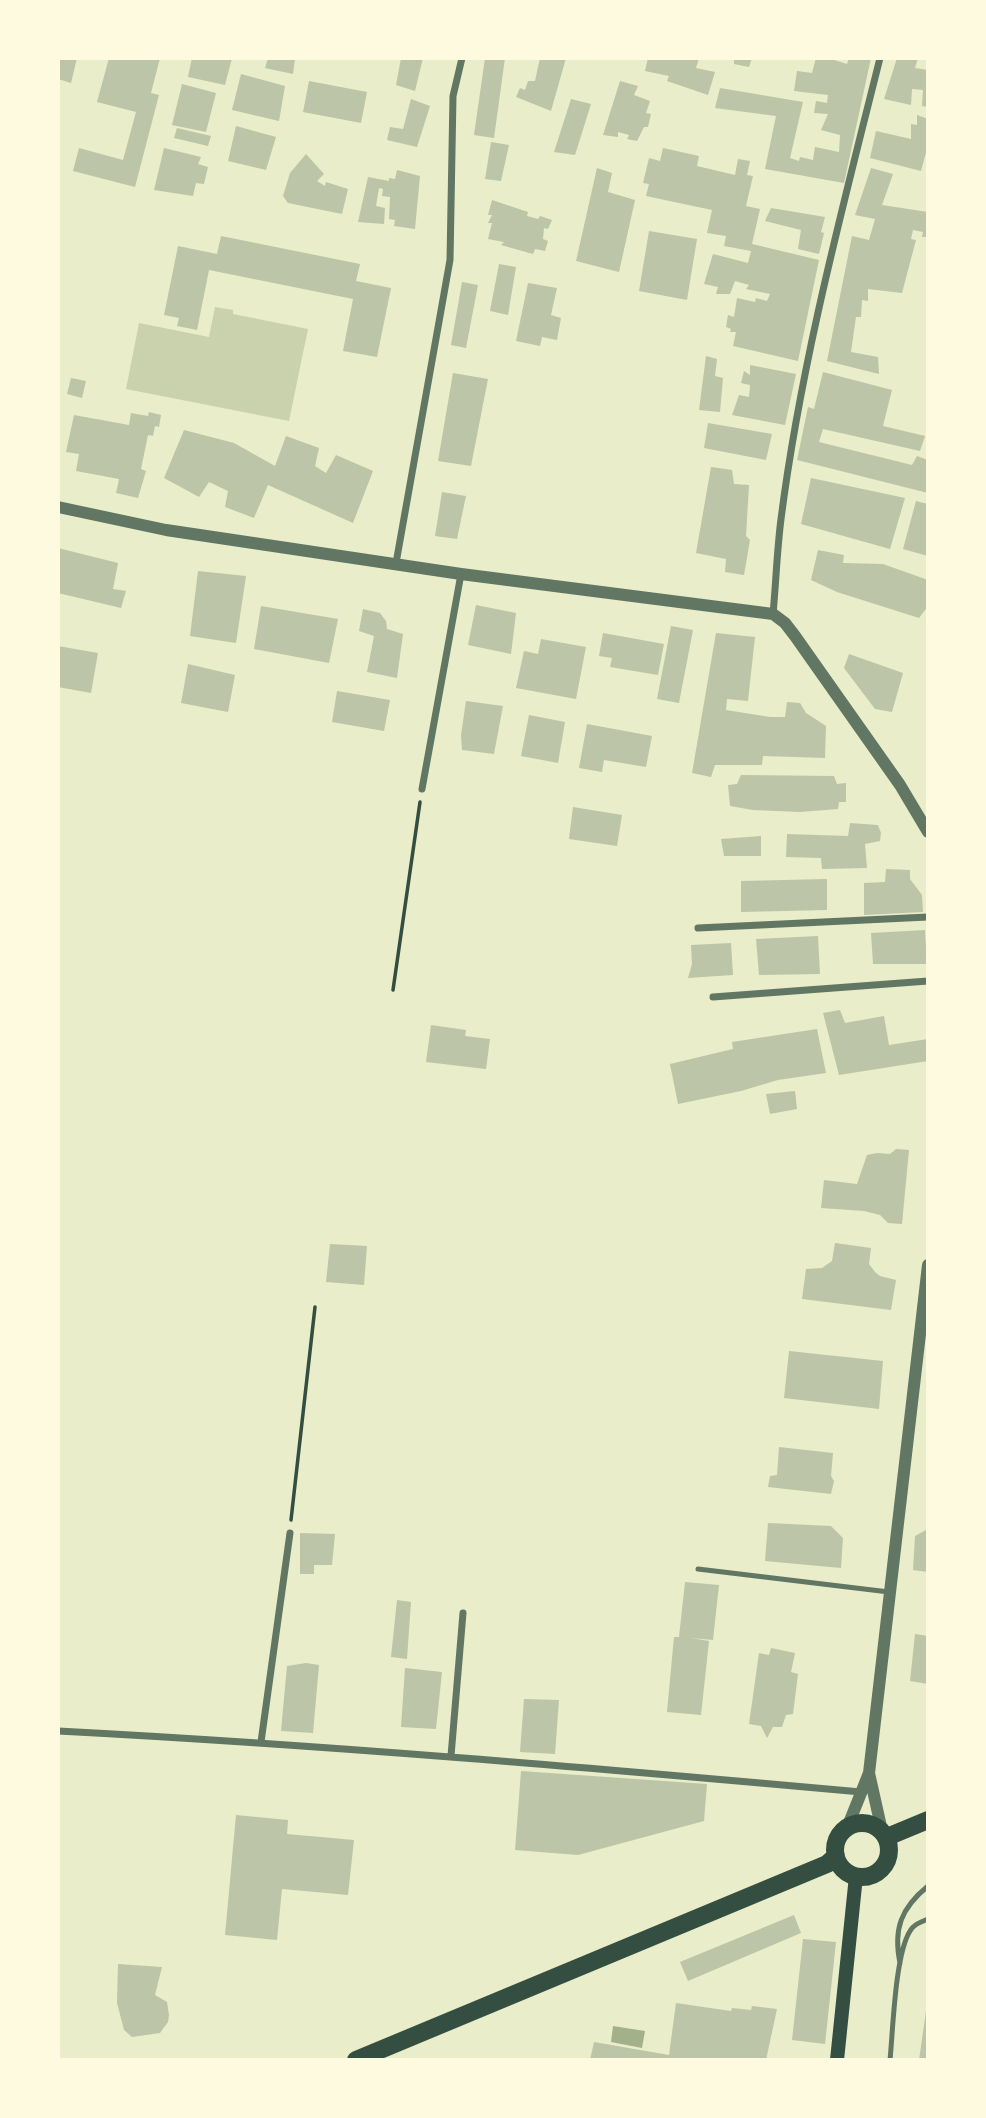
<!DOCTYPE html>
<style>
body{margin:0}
#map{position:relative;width:986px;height:2118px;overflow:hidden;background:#e9edc9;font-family:"IBM Plex Sans",sans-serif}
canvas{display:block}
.frame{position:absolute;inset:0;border:60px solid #fefae0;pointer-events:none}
</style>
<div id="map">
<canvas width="986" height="2118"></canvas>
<div class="frame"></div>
</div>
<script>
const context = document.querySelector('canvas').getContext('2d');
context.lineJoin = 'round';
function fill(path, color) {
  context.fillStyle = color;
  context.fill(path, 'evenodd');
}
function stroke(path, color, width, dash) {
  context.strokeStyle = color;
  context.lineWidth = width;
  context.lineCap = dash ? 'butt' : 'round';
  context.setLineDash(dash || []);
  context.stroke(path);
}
fill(new Path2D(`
 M 215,307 L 233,310 L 233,314 L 308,329 L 289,421 L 126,389 L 139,323 L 209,337 Z`), '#cad2ad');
fill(new Path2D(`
 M 613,2026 L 645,2031 L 642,2048 L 611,2042 Z`), '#a3b18a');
fill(new Path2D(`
 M 58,58 L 77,58 L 71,83 L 58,79 Z
 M 109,58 L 160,58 L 151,93 L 159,95 L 135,187 L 73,171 L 79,148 L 123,160 L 136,112 L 97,102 Z
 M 192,58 L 232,58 L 225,85 L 188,77 Z
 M 268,58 L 295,59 L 293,74 L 265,68 Z
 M 401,58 L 423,58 L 415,91 L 396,85 Z
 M 485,58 L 505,58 L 494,138 L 474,135 Z
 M 540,58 L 566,58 L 551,111 L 516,97 L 520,88 L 525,90 L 528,81 L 535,81 Z
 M 648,58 L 699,58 L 696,68 L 715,72 L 708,95 L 667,81 L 669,76 L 645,71 Z
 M 734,58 L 752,58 L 749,67 L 734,64 Z
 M 816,58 L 828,58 L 847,64 L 849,58 L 871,58 L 844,183 L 765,169 L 776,116 L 715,108 L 720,88 L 803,102 L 790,158 L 799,161 L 800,157 L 813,160 L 815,147 L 839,152 L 840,135 L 821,130 L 828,114 L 814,113 L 816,101 L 827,103 L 828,95 L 794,91 L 797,71 L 812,73 Z
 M 897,58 L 918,58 L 915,68 L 928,70 L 928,107 L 922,106 L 923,90 L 912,89 L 911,105 L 884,99 Z
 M 241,74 L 285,86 L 279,121 L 232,110 Z
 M 309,81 L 367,92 L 361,123 L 303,112 Z
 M 620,81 L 638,86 L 634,95 L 650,101 L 646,113 L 651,114 L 648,127 L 644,127 L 637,141 L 627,139 L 629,135 L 618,132 L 618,137 L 603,135 Z
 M 182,84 L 216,93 L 206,132 L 172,125 Z
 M 411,99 L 430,106 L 417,147 L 387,140 L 390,127 L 403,129 Z
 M 571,99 L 591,104 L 575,155 L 554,152 Z
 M 917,115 L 928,119 L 928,145 L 921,171 L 870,158 L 876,131 L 911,139 L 911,124 L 917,125 Z
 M 236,126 L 276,137 L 266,170 L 228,161 Z
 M 177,128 L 211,136 L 208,146 L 174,138 Z
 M 491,142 L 509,145 L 501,181 L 485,179 Z
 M 164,148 L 201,157 L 198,164 L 208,167 L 204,184 L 196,183 L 193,196 L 154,190 Z
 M 663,148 L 699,156 L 697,166 L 735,175 L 738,159 L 750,161 L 747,175 L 753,176 L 746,206 L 760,209 L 752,244 L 819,260 L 798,361 L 733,346 L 736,332 L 730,332 L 731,329 L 726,327 L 728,315 L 734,317 L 737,298 L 755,302 L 756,298 L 767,301 L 770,294 L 746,289 L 749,285 L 735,281 L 730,294 L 716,294 L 718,287 L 704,284 L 713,254 L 748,263 L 751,251 L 724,246 L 726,236 L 707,233 L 712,210 L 646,196 L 649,184 L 643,183 L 649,158 L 660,161 Z
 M 306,154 L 324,174 L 317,181 L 325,186 L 326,182 L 348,189 L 342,214 L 288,203 L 283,196 L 290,173 Z
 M 597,168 L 612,173 L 608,192 L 635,200 L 619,272 L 576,261 Z
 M 871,168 L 893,174 L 882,205 L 928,212 L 928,237 L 922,237 L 923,232 L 913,230 L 911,239 L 916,240 L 902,293 L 868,289 L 868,301 L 862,300 L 861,317 L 856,317 L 851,352 L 878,357 L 879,374 L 827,361 L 852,236 L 869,240 L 875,219 L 855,215 Z
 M 397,170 L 420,176 L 415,229 L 394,226 L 395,220 L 389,219 L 390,197 L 382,196 L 383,189 L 379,188 L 376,206 L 385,208 L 384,224 L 358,222 L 368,177 L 389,181 L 389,178 L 395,179 Z
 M 492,200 L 528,212 L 527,216 L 538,219 L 540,216 L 552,220 L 548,229 L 544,228 L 543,239 L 548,241 L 545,251 L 535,249 L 533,254 L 501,245 L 504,242 L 488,239 L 492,223 L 488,223 L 492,215 L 488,215 Z
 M 771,208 L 825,217 L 821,232 L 824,233 L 819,254 L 798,249 L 801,230 L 765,221 Z
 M 649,231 L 697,239 L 687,300 L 639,291 Z
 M 221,236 L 360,264 L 356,281 L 391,288 L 377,357 L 343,351 L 353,299 L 209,270 L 197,330 L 177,326 L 179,318 L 164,315 L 178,246 L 217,254 Z
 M 499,264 L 516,267 L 508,315 L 490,311 Z
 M 462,282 L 478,285 L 466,348 L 451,345 Z
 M 528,283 L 557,288 L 551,315 L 561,318 L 557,340 L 542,337 L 540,346 L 516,341 Z
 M 706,356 L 717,359 L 715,376 L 723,378 L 720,412 L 699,410 Z
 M 750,365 L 796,374 L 785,425 L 732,415 L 739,395 L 749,397 L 750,385 L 741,383 L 744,371 L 750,375 Z
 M 823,372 L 892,390 L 883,426 L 925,436 L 920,451 L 823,429 L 819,442 L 912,465 L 917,456 L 928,460 L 928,493 L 797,460 L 808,407 L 814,409 Z
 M 453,373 L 488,379 L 471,466 L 438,461 Z
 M 71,378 L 86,381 L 82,398 L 67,394 Z
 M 149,412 L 161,415 L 159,427 L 155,426 L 153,436 L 148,435 L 141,469 L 146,471 L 138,498 L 116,493 L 119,479 L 76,471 L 79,454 L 66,452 L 74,415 L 129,425 L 131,413 L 148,416 Z
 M 708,423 L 772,434 L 766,460 L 704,448 Z
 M 184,430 L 234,443 L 275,466 L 286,436 L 319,448 L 315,466 L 326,473 L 336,455 L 373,471 L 353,523 L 268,485 L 254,518 L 225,507 L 228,491 L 209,482 L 199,497 L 164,478 Z
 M 711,467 L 732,470 L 734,484 L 749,485 L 746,536 L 750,540 L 744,575 L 725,572 L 726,559 L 696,553 Z
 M 811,478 L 905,498 L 890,549 L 801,524 Z
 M 442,492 L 466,496 L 457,539 L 435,536 Z
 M 916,501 L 928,504 L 928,556 L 903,549 Z
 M 58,548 L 118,563 L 113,589 L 126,591 L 121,608 L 58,593 Z
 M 818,550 L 844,555 L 843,563 L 883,564 L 928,580 L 928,606 L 919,618 L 837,592 L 811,580 Z
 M 198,571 L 246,576 L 236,643 L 190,636 Z
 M 476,605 L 516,613 L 511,654 L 468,645 Z
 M 261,606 L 338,619 L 329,663 L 254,649 Z
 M 363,609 L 380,613 L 386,621 L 387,629 L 403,634 L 397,678 L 367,672 L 374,636 L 359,631 Z
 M 671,626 L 693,630 L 679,703 L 657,699 Z
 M 603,633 L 664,644 L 658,675 L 610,667 L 612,658 L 599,656 Z
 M 716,633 L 755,637 L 748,701 L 727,699 L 726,710 L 770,717 L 785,717 L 787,702 L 800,703 L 806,713 L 826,726 L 825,758 L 763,756 L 762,765 L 715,765 L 711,777 L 692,773 Z
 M 541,639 L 586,647 L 576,699 L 516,688 L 524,651 L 538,654 Z
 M 58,646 L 98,653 L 91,693 L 58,687 Z
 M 849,654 L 903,673 L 892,712 L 875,709 L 844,668 Z
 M 188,664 L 235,675 L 228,712 L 181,703 Z
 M 337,691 L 390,700 L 384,731 L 332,722 Z
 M 466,701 L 503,706 L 494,754 L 462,750 L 461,735 Z
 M 529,715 L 565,722 L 558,763 L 521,756 Z
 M 587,724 L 652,736 L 646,767 L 604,760 L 602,772 L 579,768 Z
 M 741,775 L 834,776 L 837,784 L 846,783 L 846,802 L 839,802 L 838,809 L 800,812 L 753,810 L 730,806 L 728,785 L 737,784 Z
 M 573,807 L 622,815 L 617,846 L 569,839 Z
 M 850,823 L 878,825 L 881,833 L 880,841 L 865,844 L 867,868 L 822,869 L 821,858 L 786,857 L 787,834 L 848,836 Z
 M 761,836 L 761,856 L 724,856 L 721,839 Z
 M 886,869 L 910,870 L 910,879 L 922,895 L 923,912 L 864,915 L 864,883 L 885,882 Z
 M 827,879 L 827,910 L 741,912 L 741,881 Z
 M 925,930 L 927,964 L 873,964 L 871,933 Z
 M 818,936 L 820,974 L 759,975 L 756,939 Z
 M 731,943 L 733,975 L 688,978 L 692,964 L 691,945 Z
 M 840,1010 L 845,1023 L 884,1016 L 889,1045 L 928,1039 L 928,1061 L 839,1075 L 823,1013 Z
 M 431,1025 L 466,1030 L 465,1036 L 490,1039 L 486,1069 L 426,1062 Z
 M 817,1029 L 826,1073 L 778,1080 L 741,1091 L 678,1104 L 670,1064 L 733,1049 L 732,1042 Z
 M 795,1091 L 797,1109 L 770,1114 L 766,1094 Z
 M 896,1149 L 909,1150 L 902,1224 L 888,1223 L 880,1215 L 864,1211 L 821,1208 L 824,1180 L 857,1184 L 867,1155 L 877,1153 L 890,1154 Z
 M 835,1243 L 871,1248 L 869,1264 L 875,1272 L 880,1276 L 896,1280 L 891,1310 L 802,1299 L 806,1269 L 822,1268 L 832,1261 Z
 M 330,1244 L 367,1246 L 364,1285 L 326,1282 Z
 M 789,1351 L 883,1361 L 879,1409 L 784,1398 Z
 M 779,1447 L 833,1453 L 831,1476 L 834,1481 L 831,1494 L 768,1487 L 770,1476 L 777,1475 Z
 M 768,1523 L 831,1526 L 843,1538 L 841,1568 L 765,1561 Z
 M 928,1529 L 928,1572 L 913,1570 L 915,1536 Z
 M 300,1533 L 335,1534 L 332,1565 L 314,1565 L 314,1574 L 300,1574 Z
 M 685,1582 L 719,1585 L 713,1640 L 691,1638 L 709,1641 L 701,1715 L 667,1712 L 674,1637 L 679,1637 Z
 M 397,1600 L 411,1602 L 407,1659 L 391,1657 Z
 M 915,1634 L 928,1636 L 928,1684 L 910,1681 Z
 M 771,1648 L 795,1653 L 791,1672 L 798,1674 L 793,1714 L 786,1715 L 782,1727 L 773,1727 L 767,1738 L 761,1726 L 749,1724 L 759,1653 L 769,1655 Z
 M 306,1663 L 319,1665 L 313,1733 L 281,1731 L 287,1666 Z
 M 405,1668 L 442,1672 L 436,1729 L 401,1727 Z
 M 524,1699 L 559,1700 L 555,1754 L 520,1752 Z
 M 521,1771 L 707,1784 L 704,1821 L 578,1855 L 515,1850 Z
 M 236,1815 L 288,1820 L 287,1834 L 354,1840 L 348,1895 L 282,1889 L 277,1940 L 225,1935 Z
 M 794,1915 L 801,1933 L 688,1981 L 680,1962 Z
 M 803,1939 L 836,1942 L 825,2044 L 792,2040 Z
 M 118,1964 L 162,1967 L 155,1995 L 167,2002 L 169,2015 L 168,2022 L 160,2033 L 132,2037 L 124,2030 L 117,2003 Z
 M 676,2003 L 731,2011 L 732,2008 L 751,2010 L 752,2006 L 777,2009 L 766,2060 L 590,2060 L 594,2042 L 669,2055 Z
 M 927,2004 L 928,2060 L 919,2060 Z`), '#bcc5a7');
stroke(new Path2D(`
 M 393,990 L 420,802
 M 291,1520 L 315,1307`), '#344e41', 3.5);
stroke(new Path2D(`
 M 698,1569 L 889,1592
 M 900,1963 C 893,1929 901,1908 928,1886
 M 890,2060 C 893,2030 895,1955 910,1931 C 914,1924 921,1922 928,1919`), '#617663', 5);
stroke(new Path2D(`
 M 396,563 L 450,260 L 453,96 L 462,58
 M 773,614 C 776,582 777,550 781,519 C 801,363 842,210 880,58
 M 422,789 L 461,574
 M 698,928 L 928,917
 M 713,997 L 928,981
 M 58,1731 C 326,1745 594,1768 861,1792
 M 261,1742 L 290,1533
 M 451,1756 L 463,1613`), '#617663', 7);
stroke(new Path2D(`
 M 58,507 L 166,530 L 461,574 L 773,614 L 785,623 L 795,636 L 900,785 L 928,832
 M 869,1773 L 882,1831
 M 847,1828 L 869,1773 L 928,1265`), '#617663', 12);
stroke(new Path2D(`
 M 837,2060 L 856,1876`), '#344e41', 14);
stroke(new Path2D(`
 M835 1850a27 27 0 1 1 54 0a27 27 0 1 1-54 0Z
 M 887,1837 L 928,1820
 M 356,2060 L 827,1864 L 836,1856`), '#344e41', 18);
</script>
